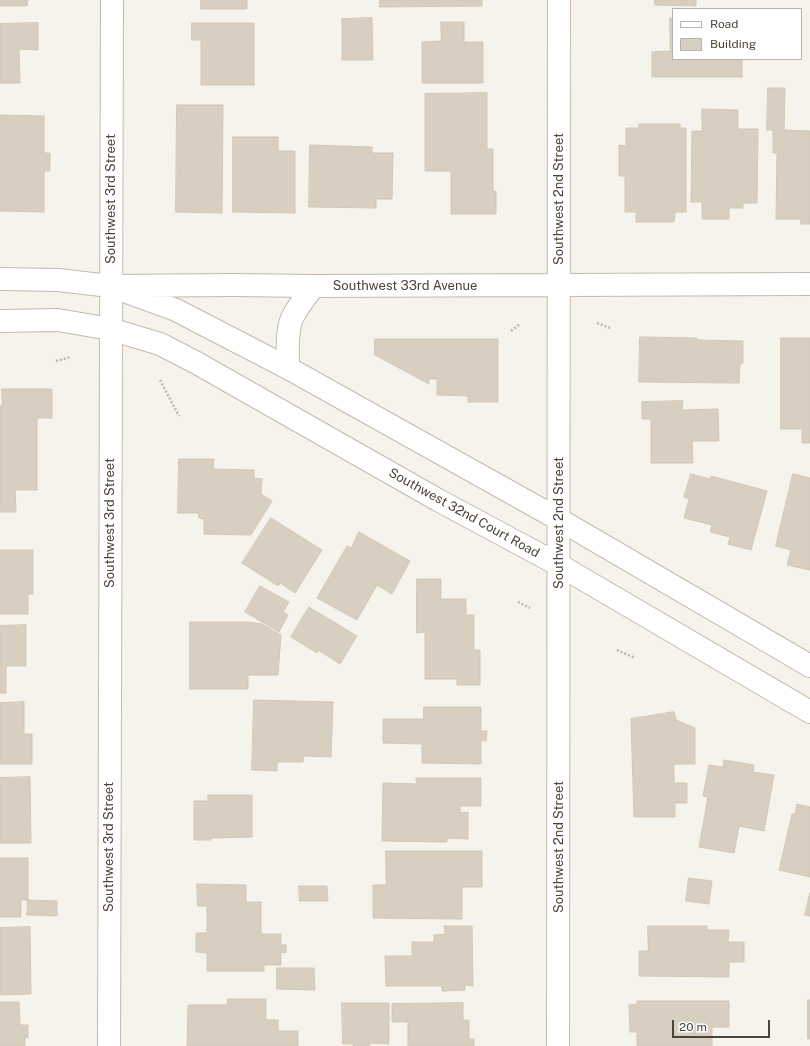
<!DOCTYPE html>
<style>
body{margin:0}
#map{position:relative;width:810px;height:1046px;overflow:hidden;background:#f6f3ec;font-family:"Public Sans",sans-serif}
canvas{display:block}
.legend{position:absolute;left:672px;top:8px;width:130px;height:52px;box-sizing:border-box;background:#fff;border:1px solid #b7b4b0;margin:0;padding:5px 7px;list-style:none;font-size:12px;color:#4b4439}
.legend li{display:flex;align-items:center;gap:8px;height:20px}
.legend b{width:20px;border:1px solid #b7b4b0}
.scale{position:absolute;left:672px;top:1020px;width:98px;height:18px;box-sizing:border-box;border:2px solid #4b4439;border-top:0;padding-left:5px;font-size:12px;line-height:14px;white-space:nowrap;color:#4b4439;-webkit-text-stroke:3px #fff;paint-order:stroke}
</style>
<div id="map">
<canvas width="810" height="1046"></canvas>
<ul class="legend">
<li><b style="height:5px;background:#fff"></b>Road</li>
<li><b style="height:11px;background:#d8cfc1"></b>Building</li>
</ul>
<div class="scale">20 m</div>
</div>
<script>
const context = document.querySelector('canvas').getContext('2d');
context.lineJoin = 'round';
function fill(path, color) {
  context.fillStyle = color;
  context.fill(path, 'evenodd');
}
function stroke(path, color, width, dash) {
  context.strokeStyle = color;
  context.lineWidth = width;
  context.lineCap = dash ? 'butt' : 'round';
  context.setLineDash(dash || []);
  context.stroke(path);
}
function drawText(font, color, halo, rows, align = 'center') {
  context.font = font + ' "Public Sans",sans-serif';
  context.lineWidth = 3.5;
  context.setLineDash([]);
  context.textBaseline = 'middle';
  context.strokeStyle = halo;
  context.fillStyle = color;
  for (const [text, x, y, turn = 0] of rows) {
    context.save();
    context.translate(x, y);
    context.rotate((+turn || 0) * Math.PI / 180);
    context.textAlign = isNaN(turn) ? turn : align;
    if (halo) context.strokeText(text, 0, 0);
    context.fillText(text, 0, 0);
    context.restore();
  }
}
const building = new Path2D(`
 M 0,0 L 28,0 L 27,6 L 0,6 Z
 M 201,0 L 247,0 L 247,9 L 201,9 Z
 M 380,0 L 482,0 L 482,6 L 380,7 Z
 M 655,0 L 696,0 L 696,6 L 655,5 Z
 M 372,18 L 373,60 L 342,60 L 342,19 Z
 M 670,18 L 673,18 L 673,59 L 742,59 L 742,77 L 652,77 L 652,52 L 670,51 Z
 M 441,22 L 464,22 L 464,42 L 483,42 L 483,83 L 422,83 L 422,42 L 441,41 Z
 M 38,23 L 38,50 L 19,49 L 20,83 L 0,83 L 0,24 Z
 M 192,23 L 254,23 L 254,85 L 201,85 L 201,40 L 192,40 Z
 M 768,88 L 785,88 L 784,130 L 810,131 L 810,224 L 801,224 L 800,219 L 776,219 L 777,153 L 773,153 L 773,130 L 767,130 Z
 M 487,93 L 487,149 L 493,149 L 493,192 L 496,191 L 496,214 L 451,214 L 451,171 L 425,171 L 425,94 Z
 M 177,105 L 223,105 L 222,213 L 176,212 Z
 M 702,109 L 738,110 L 738,129 L 758,129 L 757,203 L 743,203 L 743,208 L 729,208 L 729,219 L 702,219 L 702,202 L 691,202 L 692,131 L 702,131 Z
 M 0,115 L 44,116 L 44,153 L 50,153 L 50,171 L 44,171 L 44,212 L 0,211 Z
 M 639,124 L 680,124 L 680,128 L 686,128 L 686,212 L 675,212 L 674,222 L 636,222 L 636,212 L 625,212 L 625,176 L 619,176 L 619,145 L 626,146 L 626,128 L 639,128 Z
 M 233,137 L 278,137 L 278,151 L 295,151 L 295,213 L 233,212 Z
 M 310,145 L 372,147 L 372,153 L 393,153 L 392,199 L 376,199 L 376,208 L 309,207 Z
 M 640,337 L 697,338 L 697,340 L 743,341 L 743,363 L 740,364 L 739,383 L 639,382 Z
 M 781,338 L 810,338 L 810,443 L 802,443 L 802,429 L 781,429 Z
 M 375,339 L 498,339 L 498,402 L 468,402 L 468,396 L 437,395 L 437,379 L 429,379 L 429,384 L 375,355 Z
 M 2,389 L 52,389 L 52,418 L 37,418 L 37,490 L 15,490 L 16,512 L 0,512 L 0,406 L 2,405 Z
 M 683,401 L 682,410 L 718,409 L 719,441 L 692,441 L 693,463 L 651,463 L 651,419 L 642,419 L 642,402 Z
 M 179,459 L 214,459 L 213,469 L 254,470 L 254,478 L 262,479 L 261,494 L 272,501 L 251,535 L 204,534 L 204,519 L 199,518 L 198,513 L 178,513 Z
 M 691,474 L 710,479 L 711,476 L 767,491 L 751,550 L 728,544 L 730,537 L 710,532 L 712,525 L 684,518 L 689,499 L 684,497 Z
 M 793,474 L 810,478 L 810,570 L 787,565 L 791,550 L 776,546 Z
 M 271,518 L 322,550 L 295,593 L 280,583 L 278,586 L 242,563 Z
 M 359,532 L 410,561 L 392,594 L 377,585 L 357,620 L 317,598 L 347,546 L 351,548 Z
 M 0,550 L 33,550 L 33,594 L 28,594 L 28,614 L 0,614 Z
 M 417,579 L 441,579 L 441,599 L 466,599 L 466,615 L 474,615 L 474,650 L 480,650 L 480,685 L 457,685 L 457,679 L 425,679 L 425,632 L 417,633 Z
 M 260,586 L 289,602 L 283,612 L 288,615 L 279,632 L 245,612 Z
 M 309,607 L 357,636 L 340,664 L 318,650 L 317,653 L 291,637 Z
 M 190,622 L 248,622 L 262,624 L 281,635 L 278,675 L 248,675 L 248,689 L 190,689 Z
 M 26,625 L 26,666 L 6,666 L 6,693 L 0,693 L 0,626 Z
 M 254,700 L 333,702 L 331,757 L 304,756 L 303,762 L 277,762 L 277,771 L 252,770 Z
 M 24,702 L 24,734 L 32,734 L 32,764 L 0,764 L 0,703 Z
 M 424,707 L 481,707 L 481,731 L 487,731 L 486,741 L 481,740 L 481,764 L 422,763 L 422,744 L 383,743 L 383,719 L 423,719 Z
 M 674,712 L 676,720 L 695,728 L 695,764 L 674,764 L 674,783 L 687,783 L 687,803 L 675,803 L 675,817 L 634,817 L 631,719 Z
 M 724,760 L 754,765 L 753,772 L 774,775 L 764,831 L 739,826 L 734,853 L 699,847 L 708,797 L 703,796 L 709,765 L 723,767 Z
 M 30,777 L 31,843 L 0,843 L 0,778 Z
 M 416,778 L 481,778 L 481,806 L 460,806 L 460,813 L 468,812 L 468,839 L 447,838 L 447,842 L 382,841 L 383,783 L 417,784 Z
 M 208,795 L 252,795 L 252,837 L 211,838 L 211,840 L 194,840 L 194,801 L 208,801 Z
 M 797,804 L 810,807 L 810,877 L 779,870 L 792,814 L 795,814 Z
 M 386,851 L 482,851 L 482,887 L 462,887 L 462,919 L 373,918 L 373,885 L 386,885 Z
 M 0,858 L 28,858 L 28,900 L 21,900 L 21,917 L 0,917 Z
 M 689,878 L 712,881 L 709,904 L 686,901 Z
 M 197,884 L 246,885 L 246,902 L 261,902 L 261,934 L 281,934 L 281,945 L 286,945 L 286,953 L 281,952 L 281,965 L 264,965 L 264,971 L 207,971 L 207,953 L 196,952 L 196,933 L 207,933 L 207,906 L 198,906 Z
 M 299,886 L 327,886 L 328,901 L 300,901 Z
 M 810,893 L 810,916 L 805,915 Z
 M 28,900 L 57,901 L 57,916 L 27,915 Z
 M 444,926 L 472,926 L 473,986 L 465,985 L 465,990 L 442,991 L 442,986 L 386,986 L 385,956 L 412,956 L 412,942 L 434,942 L 434,935 L 445,934 Z
 M 648,926 L 707,926 L 707,930 L 729,930 L 728,942 L 744,942 L 744,962 L 729,962 L 729,977 L 639,976 L 639,951 L 648,951 Z
 M 30,927 L 31,994 L 0,995 L 0,928 Z
 M 277,968 L 314,968 L 315,990 L 277,989 Z
 M 228,999 L 266,999 L 266,1020 L 278,1020 L 278,1031 L 298,1031 L 298,1046 L 187,1046 L 188,1005 L 227,1005 Z
 M 808,1000 L 810,1000 L 810,1039 L 808,1039 Z
 M 637,1001 L 729,1001 L 729,1027 L 712,1027 L 712,1046 L 637,1046 L 637,1032 L 630,1032 L 629,1005 L 638,1004 Z
 M 0,1002 L 19,1002 L 20,1025 L 28,1025 L 28,1038 L 25,1038 L 25,1046 L 0,1046 Z
 M 342,1003 L 389,1003 L 389,1044 L 369,1043 L 370,1046 L 353,1046 L 354,1044 L 343,1044 Z
 M 463,1003 L 463,1020 L 469,1020 L 469,1039 L 474,1039 L 474,1046 L 408,1046 L 408,1022 L 392,1022 L 392,1004 Z`);
fill(building, '#d8cfc1');
stroke(building, '#d3c7b4', 1);
const minor = new Path2D(`
 M 0,279 L 58,280 L 110,286 L 233,285 L 314,286 L 810,284
 M 124,291 L 176,310 L 288,368 L 560,520 L 810,666
 M 0,321 L 58,320 L 110,329 L 160,344 L 195,362 L 438,500 L 559,565 L 810,712
 M 288,368 C 288,352 286,332 292,318 C 298,306 306,296 314,286
 M 109,1046 L 112,0
 M 558,1046 L 559,0`);
stroke(minor, '#c2bbae', 24);
stroke(new Path2D(`
 M 597,323 L 610,328
 M 511,331 L 520,324
 M 56,361 L 71,357
 M 160,380 L 179,416
 M 518,602 L 530,608
 M 617,650 L 635,658`), '#c4b79f', 2.5, [2, 2]);
stroke(minor, '#fff', 22);
drawText('13px', '#4b4439', '#fff', [
 ["Southwest 3rd Street",111,199,-90],
 ["Southwest 2nd Street",559,199,-90],
 ["Southwest 33rd Avenue",405,286],
 ["Southwest 32nd Court Road",464,513,29],
 ["Southwest 3rd Street",110,523,-90],
 ["Southwest 2nd Street",559,523,-90],
 ["Southwest 3rd Street",109,847,-90],
 ["Southwest 2nd Street",559,847,-90]
]);
</script>
